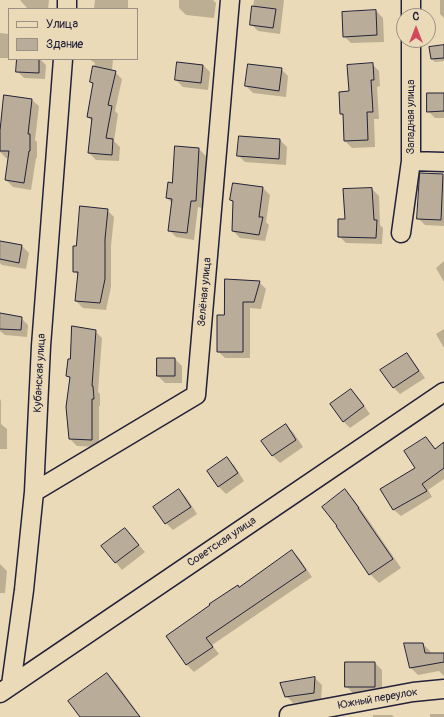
<!DOCTYPE html>
<meta charset="utf-8">
<style>
body{margin:0}
#map{position:relative;width:444px;height:717px;overflow:hidden;background:#ebdab7;font-family:Pangolin,sans-serif}
canvas{display:block}
.legend{position:absolute;left:8px;top:8px;width:130px;height:52px;box-sizing:border-box;background:#ebdab7;border:1px solid #9b9085;margin:0;padding:5px 7px;list-style:none;font-size:12px;color:#22223b}
.legend li{display:flex;align-items:center;gap:8px;height:20px}
.legend b{width:20px;border:1px solid #9b9085}
.north{position:absolute;left:396px;top:8px;width:40px;height:40px;box-sizing:border-box;background:#ebdab7;border:1px solid #9b9085;border-radius:50%;rotate:0deg;font-size:11px;font-weight:700;line-height:16px;text-align:center;color:#22223b}
.north::after{content:'';display:block;margin:auto;width:14px;height:18px;background:#d1495b;clip-path:polygon(50% 0,100% 100%,50% 72%,0 100%)}
</style>
<div id="map">
<canvas width="444" height="717"></canvas>
<ul class="legend">
<li><b style="height:5px;background:#ebdab7"></b>Улица</li>
<li><b style="height:11px;background:#b9ac98"></b>Здание</li>
</ul>
<div class="north">С</div>
</div>
<script>
const ctx = document.querySelector('canvas').getContext('2d');
ctx.lineJoin = 'round';
function paint(path, color) { ctx.fillStyle = color; ctx.fill(path, 'evenodd'); }
function stroke(path, color, width, dash) { ctx.strokeStyle = color; ctx.lineWidth = width; ctx.lineCap = dash ? 'butt' : 'round'; ctx.setLineDash(dash || []); ctx.stroke(path); }
function label(font, color, halo, rows, align = 'center') {
  ctx.font = font + ' Pangolin,sans-serif'; ctx.lineWidth = 3; ctx.setLineDash([]); ctx.textBaseline = 'middle'; ctx.strokeStyle = halo; ctx.fillStyle = color; for (const [text, x, y, turn = 0] of rows) {
    ctx.save(); ctx.translate(x, y); ctx.rotate((+turn || 0) * Math.PI / 180); ctx.textAlign = isNaN(turn) ? turn : align; if (halo) ctx.strokeText(text, 0, 0); ctx.fillText(text, 0, 0); ctx.restore();
  }
}
paint(new Path2D(`
 M20,0H49L48,9L27,8Z
 M95,0H128V9H94Z
 M179,0H213L216,3L214,18L186,15L179,8Z
 M254,0H284L280,34L258,31L251,24Z
 M440,0H444V18L440,14Z
 M376,11L383,18L384,42L351,43L344,36Z
 M0,33L9,34V58H0Z
 M444,46V61L435,62L432,59Z
 M18,59H40L46,65L45,79L24,78L17,71Z
 M89,59H113L112,71L115,72L122,79L115,111L118,114L114,141L120,147L119,161L96,160L89,153L92,121L88,117L94,85L91,82L95,63Z
 M372,64L379,71L380,86L377,87L379,119H374L375,147L352,148L345,141L344,116L341,114L350,92Z
 M203,65L210,72L208,90L183,87L176,80Z
 M281,69L288,76L286,97L253,93L246,86Z
 M444,94V118H435L428,111Z
 M5,96L32,100L39,106L35,140L37,142V158H36L31,190L13,187L6,180L9,158H6L0,152V134Z
 M280,140L287,147L286,165L245,162L238,155Z
 M199,149L206,156L202,208L198,207L194,240L176,237L169,230L172,203L167,198L173,184Z
 M443,175L444,176V226L425,225L418,218Z
 M234,184L263,188L270,195L266,222L269,225L265,241L240,238L233,231L234,203L231,200Z
 M372,189L379,196L380,225L383,228L382,244L346,243L339,236L346,220Z
 M107,210L114,217L111,246V287L106,310L83,308L76,301L79,276L74,271L76,247Z
 M0,242L22,246L29,253L26,269L2,265L0,263Z
 M444,261V282L436,268Z
 M259,282L266,289L261,309L250,308V358H225L218,351L225,316Z
 M0,314L21,318L28,325L27,337L5,335L0,331Z
 M444,329V348L436,334Z
 M95,331L102,338L98,392L100,394V406H99V447L77,446L70,439L71,379L67,376Z
 M406,354L413,361L425,378L400,394L393,387Z
 M158,359H175L182,366V383H165L158,376Z
 M351,390L358,397L370,414L350,428L343,421Z
 M0,399L1,401V424L7,429V449H0Z
 M286,425L293,432L303,447L280,463L273,456L263,441Z
 M426,439L436,449L444,443V479L428,490L432,497L401,516L394,510L382,489L417,468Z
 M227,459L234,465L244,481L226,494L219,487L208,471Z
 M179,490L186,497L197,514L173,530L166,523Z
 M345,491L354,500L367,518L401,568L379,583L370,574Z
 M125,529L145,552L122,570L103,547Z
 M292,551L299,558L312,577L212,645L219,654L194,672L187,665L167,636L240,588Z
 M0,564L7,571L5,593H0Z
 M423,644L430,651L431,654H444V676L439,671L418,675L411,668Z
 M375,663L382,670V693H353L346,686Z
 M107,674L117,684L141,717H81Z
 M315,678L322,685L321,700L293,703L286,696L282,683Z
 M430,714H444V717H430Z
 M373,715H392L394,717H373Z`), '#0003');
const building = new Path2D(`
 M252,6L276,9L273,28L250,25Z
 M376,10L377,35L343,37L342,12Z
 M444,45V58L431,59L429,47Z
 M17,59H39V73L16,72Z
 M177,62L203,65L201,83L175,80Z
 M373,63L374,80H371L373,112H367L368,140L344,141L343,114H340L339,92L349,91L347,65Z
 M248,64L282,68L279,91L245,86Z
 M93,66L116,71L108,105L112,106L106,138L113,139L112,155L88,153L92,118L87,117L93,83L90,82Z
 M427,93H444V111L427,112Z
 M4,95L32,99L28,134H30V151H29L24,183L5,180L9,151H0V131Z
 M239,136L280,139L279,159L237,156Z
 M175,146L199,148L196,201H191L187,233L168,231L172,199L166,198L168,182L172,183Z
 M420,173L443,174L441,220L417,219Z
 M233,183L263,187L259,217H263L259,235L232,231L233,201L230,200Z
 M372,188L374,220H377L376,238L338,237V219H345L343,189Z
 M80,206L108,209L105,239V279L100,303L75,301L78,272H73V246H76Z
 M0,241L22,245L19,263L0,259Z
 M225,279L260,281L254,302H243V352H217V315H224Z
 M0,313L22,317L21,330L0,329Z
 M72,326L96,330L92,386H93L94,399H92V440L69,439L66,407L70,377L66,376L68,359H70Z
 M407,353L419,371L393,388L380,370Z
 M157,358H175V376H157Z
 M351,389L364,406L343,422L330,404Z
 M286,424L296,440L272,456L261,441Z
 M426,437L435,449L444,442V468L422,484L427,491L393,510L380,489L415,468L404,451Z
 M227,457L238,473L218,487L207,471Z
 M179,489L191,507L165,524L153,507Z
 M345,489L359,508H358L393,559L369,575L336,526H337L322,507Z
 M125,528L139,545L115,563L101,546Z
 M292,550L306,570L206,638L213,647L186,665L166,636L210,605L209,604L238,585L239,587Z
 M404,643H423L425,653H444V662L410,668Z
 M345,662H375V687H345Z
 M107,673L140,717H80L68,701Z
 M315,677L314,693L285,697L280,683Z`);
paint(building, '#b9ac98');
stroke(building, '#22223b', 1);
const minor = new Path2D(`
 M411,0V16
 M67,9V0
 M411,40V161L444,162
 M401,233L411,161
 M34,492L196,395L230,0
 M11,685L24,590L34,492L41,346L63,59
 M0,693L444,392
 M289,715L413,692L444,689`);
stroke(minor, '#22223b', 21);
stroke(minor, '#ebdab7', 18);
label('11px', '#22223b', '#ebdab7', [
 ["Западная улица",411,117,-90],
 ["Зелёная улица",205,292,-85],
 ["Кубанская улица",40,373,-87],
 ["Советская улица",222,542,-34],
 ["Южный переулок",378,699,-10]
]);
</script>
